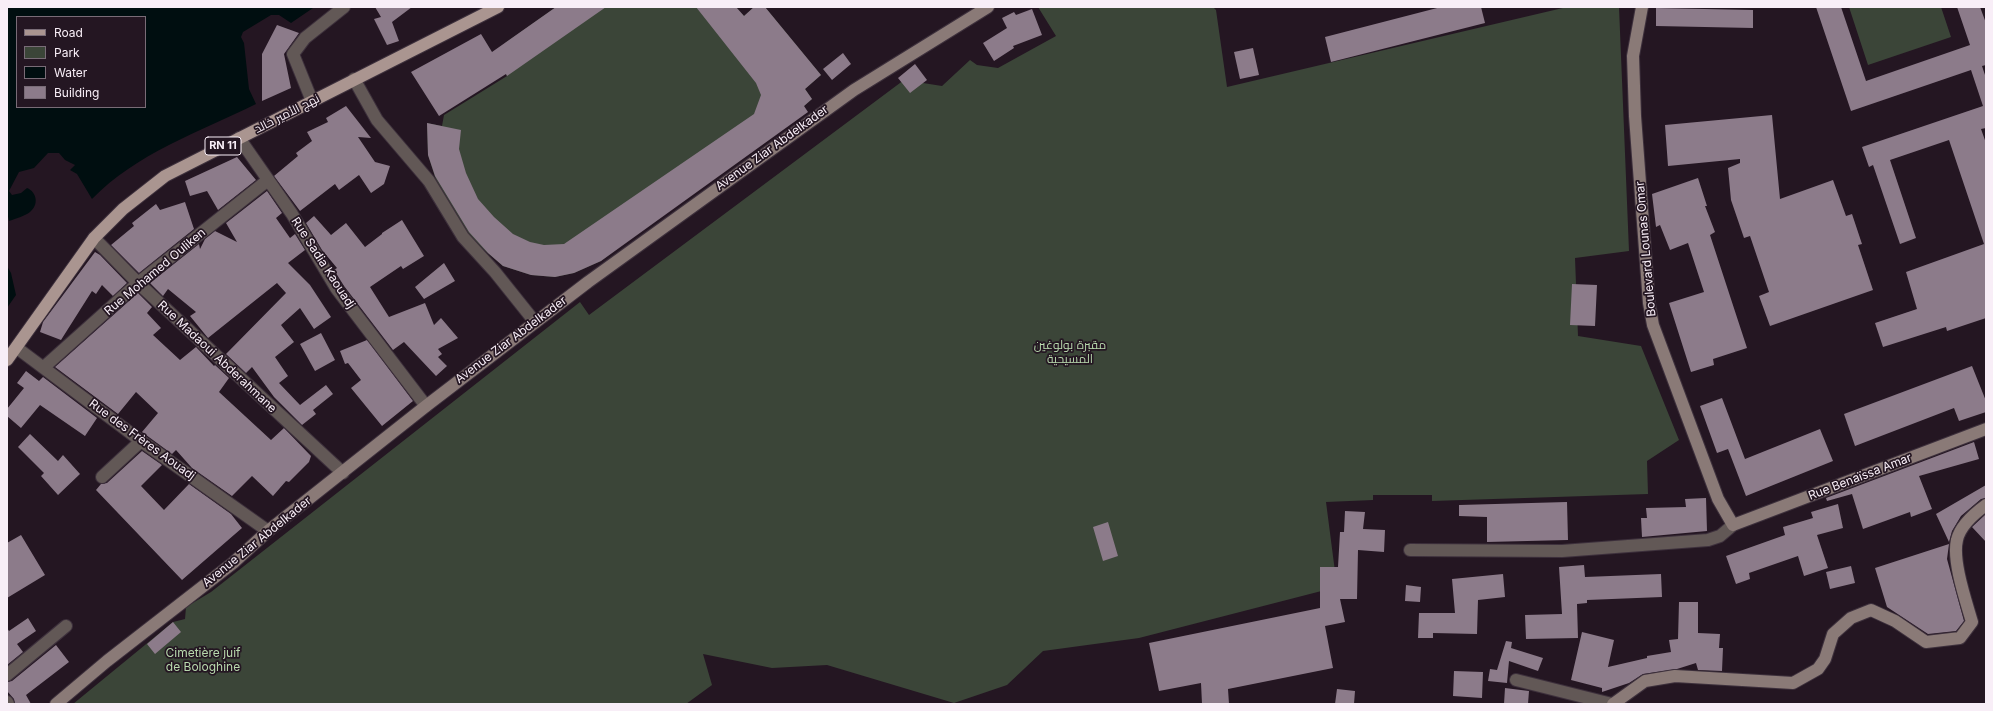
<!DOCTYPE html>
<meta charset="utf-8">
<style>
body{margin:0}
#map{position:relative;width:1993px;height:711px;overflow:hidden;background:#241622;font-family:Inter,sans-serif}
canvas{display:block}
.frame{position:absolute;inset:0;border:8px solid #f8eef7;pointer-events:none}
.legend{position:absolute;left:16px;top:16px;width:130px;height:92px;box-sizing:border-box;background:#241622;border:1px solid #796c77;margin:0;padding:5px 7px;list-style:none;font-size:12px;color:#f8eef7}
.legend li{display:flex;align-items:center;gap:8px;height:20px}
.legend b{width:20px;border:1px solid #796c77}
</style>
<div id="map">
<canvas width="1993" height="711"></canvas>
<div class="frame"></div>
<ul class="legend">
<li><b style="height:5px;background:#aa9590"></b>Road</li>
<li><b style="height:11px;background:#3b4538"></b>Park</li>
<li><b style="height:11px;background:#000e10"></b>Water</li>
<li><b style="height:11px;background:#8c7b8a"></b>Building</li>
</ul>
</div>
<script>
const ctx = document.querySelector('canvas').getContext('2d');
ctx.lineJoin = 'round';
function paint(path, color) { ctx.fillStyle = color; ctx.fill(path, 'evenodd'); }
function stroke(path, color, width, dash) { ctx.strokeStyle = color; ctx.lineWidth = width; ctx.lineCap = dash ? 'butt' : 'round'; ctx.setLineDash(dash || []); ctx.stroke(path); }
function label(font, color, halo, rows, align = 'center') {
  ctx.font = font + ' Inter,Cairo,sans-serif'; ctx.lineWidth = 3.5; ctx.setLineDash([]); ctx.textBaseline = 'middle'; ctx.strokeStyle = halo; ctx.fillStyle = color; for (const [text, x, y, turn = 0] of rows) {
    ctx.save(); ctx.translate(x, y); ctx.rotate((+turn || 0) * Math.PI / 180); ctx.textAlign = isNaN(turn) ? turn : align; if (halo) ctx.strokeText(text, 0, 0); ctx.fillText(text, 0, 0); ctx.restore();
  }
}
paint(new Path2D(`
 M556,7H736L744,16L754,7H765L821,75L805,89L812,99L804,106L601,261L574,273L555,277L531,275L503,266L469,237L449,209L436,180L428,155L427,123L442,126L444,115L507,76L495,57L509,48L505,43Z
 M1038,7H1213L1216,10L1227,87L1567,7H1619L1629,251L1575,258L1578,336L1641,346L1679,440L1647,461L1648,494L1432,501V495H1373V500L1326,502L1337,587L1139,638L1043,651L1007,685L954,703L827,665L772,668L703,654L712,685L686,704H73L173,622L185,619L186,607L211,592L580,302L589,315L904,80L942,86L970,60L977,65L998,68L1056,36Z
 M1849,7H1941L1951,37L1868,65Z`), '#3b4538');
paint(new Path2D(`
 M7,7H312L313,8L291,23L279,15H271L243,32L241,37L244,43L249,89L256,104C199,132 137,153 92,199L77,174L70,170L75,165L65,160L59,153H48L34,168L19,172L9,191L12,195L21,193L27,188C37,192 39,205 30,212C25,216 15,219 9,221L7,212ZM17,17H145V107H17Z
 M7,266L11,273L16,295L7,308Z`), '#000e10');
paint(new Path2D(`
 M375,7H412L392,22L399,41L387,45L374,19L381,17Z
 M556,7H606L507,76L506,74L439,116L411,72L481,34L492,52Z
 M696,7H736L744,16L754,7H765L821,75L805,89L812,99L804,106L808,112L601,261L574,273L555,277L531,275L503,266L488,253L469,232L435,176L428,155L427,123L461,130L459,149L466,173L478,199L494,217L513,234L530,242L544,245L564,244L754,114L761,95L756,83Z
 M1441,7H1481L1485,23L1331,62L1325,37Z
 M1816,7H1841L1866,81L1970,45L1957,7H1980L1986,23V65L1982,66L1986,78V128L1981,129L1986,143V318L1947,331L1946,327L1883,347L1875,323L1917,309L1906,272L1984,244L1949,140L1890,160L1916,238L1900,244L1873,165L1869,167L1862,147L1983,106L1971,70L1851,111Z
 M1656,8L1753,10V28L1656,26Z
 M1032,9L1042,35L1013,46L1014,48L994,61L983,43L1007,28L1002,18L1014,12L1016,15Z
 M277,25L299,33L284,54L291,88L262,101V54Z
 M1253,48L1259,75L1240,79L1234,52Z
 M843,53L851,64L832,80L823,69Z
 M915,64L927,80L910,93L898,78Z
 M346,106L371,138L358,137L375,162L390,166L384,184L371,193L359,175L339,190L335,184L300,211L274,176L298,156L296,153L312,141L307,132L328,122L326,118Z
 M1772,115L1780,199L1833,180L1846,216L1852,214L1862,244L1858,245L1873,290L1770,326L1759,296L1769,292L1750,236L1744,238L1731,200L1728,168L1740,163V159L1668,166L1665,125Z
 M237,157L256,180L218,210L207,191L190,196L185,181Z
 M1698,178L1707,206H1705L1715,232L1710,235L1747,348L1713,359L1714,365L1691,372L1669,303L1704,292L1688,243L1670,250L1660,225L1656,227L1652,194Z
 M267,191L282,213L276,218L290,238L295,234L305,250L288,263L310,285L331,317L314,329L300,308L281,325L294,342L275,357L288,376L279,383L300,405L326,385L333,394L313,410L316,414L302,425L274,397L252,367L246,373L226,354L286,293L277,283L208,338L190,316L196,312L168,289L163,296L150,283L199,244L200,249L205,239L215,231L237,242L226,223Z
 M185,202L194,229L139,273L111,245L134,226L132,223L156,204L160,210Z
 M314,216L331,235L346,223L365,247L382,234V233L402,220L424,256L403,269L401,266L370,287L389,317L425,303L434,325L441,318L458,338L438,349L442,354L438,357L447,366L436,376L404,342L393,350L344,286L334,270L337,268L322,250L306,223Z
 M95,252L100,255L127,283L113,296L102,285L96,294L92,291L61,340L40,332L43,322Z
 M444,263L455,281L424,299L415,287Z
 M1572,284L1597,285L1595,326L1570,325Z
 M138,293L152,307L147,313L161,328L153,335L180,360L196,347L214,366L215,365L229,378L219,392L271,440L284,428L311,456L309,462L289,482L286,481L273,496L252,476L232,496L192,468L176,450L172,454L142,432L158,413L136,392L118,414L55,367Z
 M321,333L335,360L315,371L300,344Z
 M367,340L413,401L382,426L351,388L361,380L348,363L345,364L340,351Z
 M1972,366L1986,401V412L1959,421L1954,408L1855,446L1844,414Z
 M26,371L39,381L43,377L97,418L85,436L40,405L21,428L7,416V409L24,388L17,383Z
 M1722,398L1745,459L1820,429L1833,461L1746,496L1728,449L1717,453L1700,406Z
 M30,434L58,461L63,455L80,474L58,495L41,476L44,473L18,447Z
 M1974,442L1979,459L1919,476L1932,509L1911,517L1910,512L1863,529L1852,494L1827,501L1826,498Z
 M142,451L162,465L141,486L164,510L189,484L231,514L242,528L182,580L96,490L101,484L107,483Z
 M1986,485V498L1981,499L1961,516L1952,531L1949,542L1936,514Z
 M1706,498L1707,531L1642,537L1641,518H1647L1646,508L1686,507L1685,499Z
 M1567,502L1568,540L1487,542V517L1459,516V505Z
 M1838,504L1843,528L1817,535L1828,568L1804,576L1798,556L1749,573L1750,579L1736,584L1726,556L1785,535L1783,527L1813,518L1811,512Z
 M1345,511L1365,512L1363,529L1385,530L1384,552L1358,550L1357,599H1340L1345,622L1325,626L1333,668L1228,689L1229,704H1202L1201,683L1159,691L1149,643L1320,608V567H1338L1340,532H1344Z
 M1986,514V542L1972,527Z
 M1108,522L1118,556L1103,561L1093,527Z
 M21,535L45,575L7,598V543Z
 M1949,544L1947,559L1964,621L1956,631L1928,634L1887,607L1875,568Z
 M1584,565L1585,577L1661,574L1662,597L1587,600V603L1577,604L1578,638L1526,639L1525,615L1562,614L1559,567Z
 M1851,566L1855,583L1830,589L1826,572Z
 M1503,574L1505,597L1478,600L1477,634L1433,633V638H1418L1419,613H1455L1452,579Z
 M1406,585L1421,587L1420,602L1405,601Z
 M1679,602H1698V633L1720,634L1719,648H1723L1722,671L1698,670L1696,663L1677,669L1643,674L1629,683L1602,692V688L1571,680L1582,632L1614,640L1608,667L1647,658V656L1671,652L1669,640L1678,639Z
 M28,618L36,631L17,644L23,652L7,665V628L9,631Z
 M173,622L181,632L155,654L147,644Z
 M1506,641L1512,642L1511,648L1543,658L1538,671L1509,661L1507,683L1488,681L1490,669L1497,670Z
 M56,645L69,662L26,695L31,704H15L14,699L7,691V682L12,681Z
 M1454,671L1483,672L1482,698L1453,696Z
 M1505,688L1529,691L1528,704H1504Z
 M1337,689L1355,691L1354,704H1335Z`), '#8c7b8a');
const street = new Path2D(`
 M354,79L377,120L429,181L463,237L495,272L535,322
 M312,101L293,54L305,38L344,7
 M239,138L292,214L336,288L426,406
 M94,238L138,283L343,473
 M17,348L141,441L268,531
 M44,367L138,283L268,180
 M102,477L141,441
 M1410,550L1562,551L1708,540L1720,536L1733,525
 M7,675L66,626
 M1516,680L1612,704
 M7,702L8,704`);
const secondary = new Path2D(`
 M1642,7L1633,56L1635,116L1649,303L1653,325L1718,499L1733,525L1986,429
 M56,704L107,661L233,563L268,531L426,406L588,282L854,90L988,7
 M1613,704L1645,681L1675,676L1793,683L1818,669L1825,659L1833,634L1851,618L1871,610L1895,621L1926,642L1960,638L1972,622C1966,601 1952,561 1957,540C1960,526 1975,513 1986,505`);
const primary = new Path2D(`
 M7,360L94,238L123,209L165,176L498,7`);
stroke(street, '#3d303c', 14);
stroke(secondary, '#3d303c', 14);
stroke(primary, '#3d303c', 14);
stroke(street, '#625856', 12);
stroke(secondary, '#8a7a77', 12);
stroke(primary, '#aa9590', 12);
for (const [x, y, w] of [
 [223,146,36]
]) { const box = new Path2D(); box.roundRect(x - w / 2, y - 9, w, 18, 3); ctx.fillStyle = '#241622'; ctx.fill(box); stroke(box, '#f8eef7', 1); }
label('bold 11px', '#f8eef7', null, [
 ["RN 11",223,146]
]);
label('12px', '#f8eef7', '#241622', [
 ["نهج الأمير خالد",287,114,-27],
 ["Avenue Ziar Abdelkader",772,148,-36],
 ["Boulevard Lounas Omar",1646,249,-95],
 ["Rue Sadia Kaouadj",323,263,57],
 ["Rue Mohamed Ouliken",155,272,-40],
 ["Avenue Ziar Abdelkader",511,340,-37],
 ["Rue Madaoui Abderahmane",217,357,43],
 ["Rue des Frères Aouadj",142,440,36],
 ["Rue Benaïssa Amar",1860,477,-21],
 ["Avenue Ziar Abdelkader",257,542,-39]
]);
label('12px', '#b8d9ad', '#241622', [
 ["مقبرة بولوغين",1070,345],
 ["المسيحية",1070,359],
 ["Cimetière juif",203,653],
 ["de Bologhine",203,667]
]);
</script>
